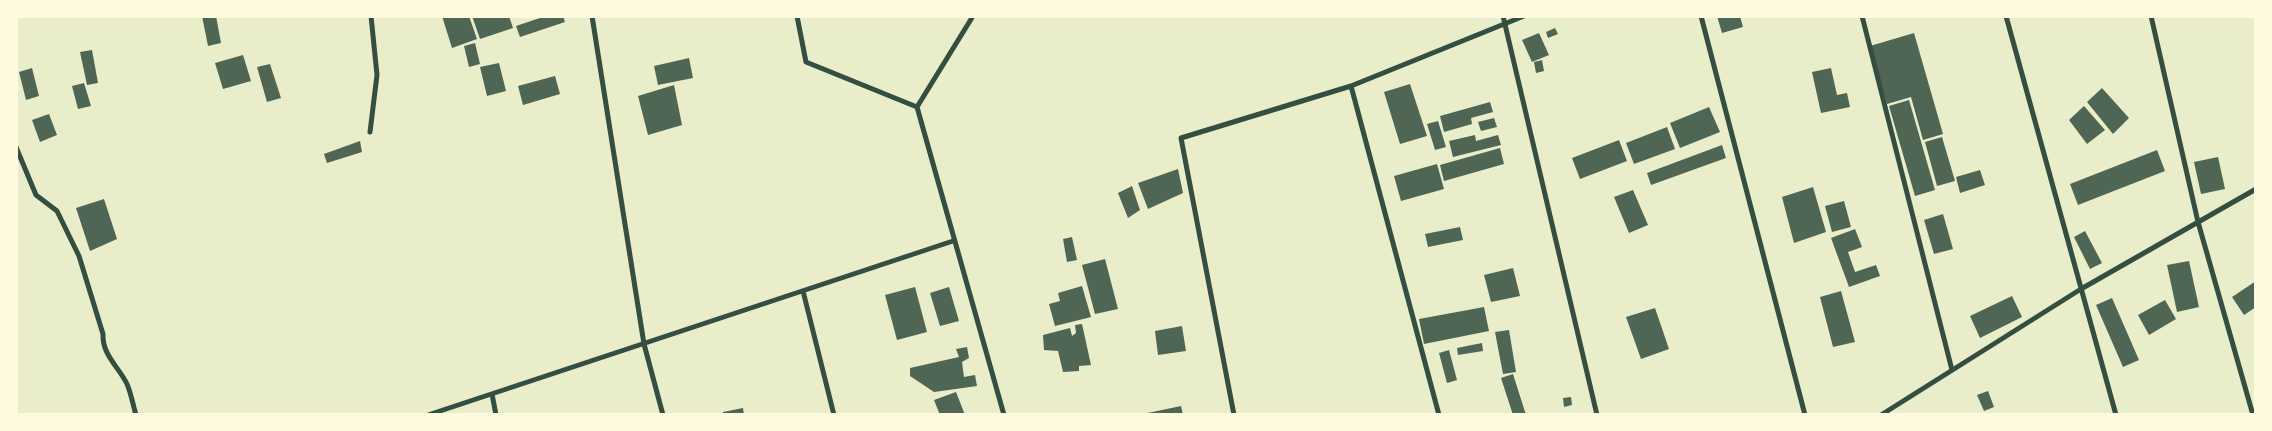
<!DOCTYPE html>
<style>
body{margin:0}
#map{position:relative;width:2272px;height:431px;overflow:hidden;background:#e9edc9;font-family:Barlow,sans-serif}
canvas{display:block}
.frame{position:absolute;inset:0;border:18px solid #fefae0;pointer-events:none}
</style>
<div id="map">
<canvas width="2272" height="431"></canvas>
<div class="frame"></div>
</div>
<script>
const ctx = document.querySelector('canvas').getContext('2d');
ctx.lineJoin = 'round';
function paint(path, color) { ctx.fillStyle = color; ctx.fill(path, 'evenodd'); }
function stroke(path, color, width, dash) { ctx.strokeStyle = color; ctx.lineWidth = width; ctx.lineCap = dash ? 'butt' : 'round'; ctx.setLineDash(dash || []); ctx.stroke(path); }
paint(new Path2D(`
 M202,16H216L221,43L208,46Z
 M442,16H469L477,39L452,48Z
 M472,16H509L513,28L480,39Z
 M546,16H563L565,22L520,37L516,26Z
 M1717,16H1740L1743,27L1722,33Z
 M1555,28L1558,34L1548,38L1546,32Z
 M1539,33L1549,55L1532,62L1522,40Z
 M1914,33L1943,134L1923,140L1911,97L1887,104L1870,46Z
 M475,43L480,64L469,67L464,46Z
 M92,50L98,83L87,85L80,52Z
 M243,55L251,81L223,89L215,63Z
 M689,58L693,78L658,85L654,66Z
 M1542,60L1544,71L1536,73L1534,62Z
 M499,63L506,91L487,96L480,67Z
 M270,64L281,98L267,102L257,67Z
 M32,68L39,96L26,100L19,72Z
 M1831,68L1837,95L1847,93L1850,107L1821,113L1812,72Z
 M555,76L560,94L523,105L518,86Z
 M84,83L91,106L78,109L72,86Z
 M1410,84L1427,136L1400,144L1384,92Z
 M674,85L682,125L648,135L638,96Z
 M2102,88L2129,118L2113,134L2087,102Z
 M1909,100L1935,190L1915,196L1889,106Z
 M1490,102L1493,112L1471,118L1472,124L1444,132L1440,116Z
 M2084,106L2105,130L2087,144L2069,120Z
 M1709,107L1720,132L1680,148L1670,123Z
 M49,114L57,135L40,142L32,120Z
 M1494,118L1497,127L1481,131L1478,122Z
 M1438,121L1446,147L1435,150L1427,124Z
 M1667,127L1675,149L1634,164L1626,143Z
 M1475,135L1476,141L1498,135L1501,145L1453,157L1449,141Z
 M1942,137L1955,181L1937,186L1925,142Z
 M1619,140L1627,161L1580,179L1572,158Z
 M360,141L362,152L327,163L324,154Z
 M1722,145L1726,158L1651,185L1647,173Z
 M1500,148L1504,164L1444,181L1440,165Z
 M2157,150L2165,171L2078,205L2070,184Z
 M2218,157L2225,189L2201,194L2194,162Z
 M1437,164L1444,189L1401,201L1394,176Z
 M1178,169L1183,193L1148,209L1138,183Z
 M1980,170L1985,185L1960,193L1956,177Z
 M1132,186L1140,210L1128,218L1118,193Z
 M1813,187L1826,232L1794,243L1782,197Z
 M1633,190L1648,225L1629,233L1614,197Z
 M104,199L117,239L90,251L76,208Z
 M1844,201L1851,227L1832,232L1825,206Z
 M1943,214L1953,249L1934,254L1924,220Z
 M1460,227L1463,240L1428,247L1425,234Z
 M1855,229L1862,247L1848,252L1855,272L1876,265L1880,276L1849,287L1831,238Z
 M2085,231L2102,263L2090,269L2074,237Z
 M1072,237L1077,260L1067,262L1063,239Z
 M1105,259L1118,309L1095,314L1082,265Z
 M2189,261L2199,307L2177,312L2167,265Z
 M1513,268L1520,296L1491,302L1484,275Z
 M2256,281V307L2244,315L2232,297Z
 M1082,286L1091,317L1055,326L1049,304L1060,301L1058,293Z
 M915,287L927,332L897,340L885,295Z
 M949,287L959,321L940,326L930,293Z
 M1841,291L1855,342L1833,347L1820,297Z
 M2012,296L2022,317L1980,338L1970,316Z
 M2112,298L2139,360L2123,367L2096,305Z
 M2165,300L2176,319L2149,335L2138,315Z
 M1484,307L1489,331L1424,344L1419,319Z
 M1655,308L1669,349L1641,359L1626,317Z
 M1082,324L1091,365L1079,366V371L1063,372L1058,351L1044,350L1043,335L1070,328L1072,336L1076,333L1075,325Z
 M1182,326L1186,351L1158,355L1155,331Z
 M1509,330L1516,372L1503,374L1495,332Z
 M1482,343L1483,351L1458,355L1457,348Z
 M967,347L969,358L962,362L964,377L975,375L977,386L934,392L910,376V368L959,357L956,349Z
 M1449,350L1457,380L1447,383L1439,353Z
 M1513,374L1526,415H1513L1501,378Z
 M1988,391L1994,407L1984,411L1977,395Z
 M956,392L965,415H940L934,400Z
 M1571,397L1572,405L1564,407L1563,398Z
 M1181,406L1183,415H1143V414Z
 M743,408L744,415H723V412Z`), '#4f6655');
stroke(new Path2D(`
 M592,16L644,344L663,415
 M797,16L806,62L917,107
 M973,16L917,107L1004,415
 M1503,16L1597,415
 M1701,16L1805,415
 M1862,16L1952,370
 M2006,16L2116,415
 M2151,16L2198,222L2253,415
 M1351,86L1439,415
 M370,132L377,75L371,16
 M16,147L36,195L57,211L79,256L103,334C102,355 119,367 127,384C131,393 133,405 136,415
 M803,291L834,415
 M492,394L496,415
 M428,415L953,241
 M1234,415L1181,138L1351,86L1524,16
 M1881,415L2081,289L2256,189`), '#344e41', 5);
</script>
